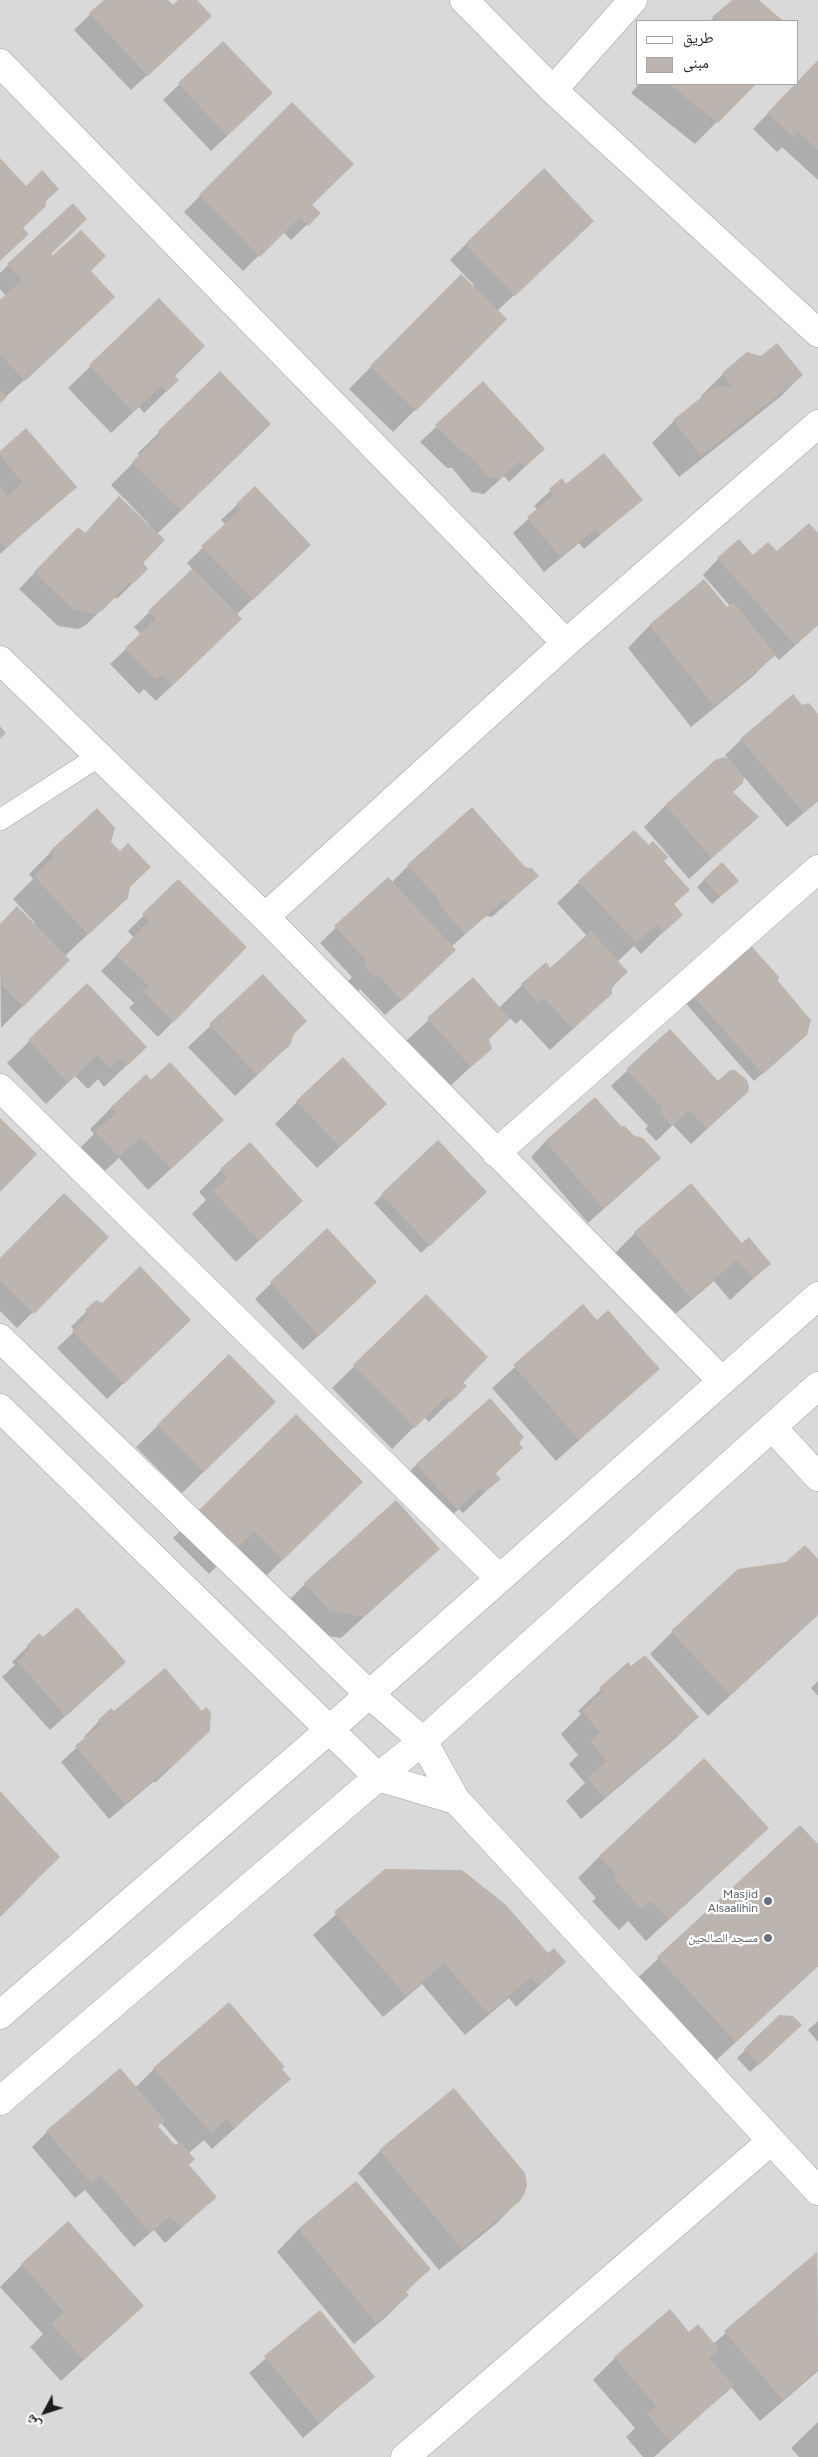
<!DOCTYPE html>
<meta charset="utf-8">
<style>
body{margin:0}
#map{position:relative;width:818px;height:2457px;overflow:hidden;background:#ece9e2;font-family:Figtree,"Noto Naskh Arabic",sans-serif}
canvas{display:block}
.legend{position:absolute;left:636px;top:20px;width:162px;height:65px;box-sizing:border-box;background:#fff;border:1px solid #a4a4a4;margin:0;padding:6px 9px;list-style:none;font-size:15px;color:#1c1c1c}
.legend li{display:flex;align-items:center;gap:10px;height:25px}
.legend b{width:25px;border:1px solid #a4a4a4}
.north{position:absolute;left:20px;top:2387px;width:50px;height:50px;-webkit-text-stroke:4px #fff;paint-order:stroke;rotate:230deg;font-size:14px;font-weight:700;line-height:20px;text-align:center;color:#1c1c1c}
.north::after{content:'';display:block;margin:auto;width:18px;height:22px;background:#1c1c1c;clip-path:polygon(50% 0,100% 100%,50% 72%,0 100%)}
</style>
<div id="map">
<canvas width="818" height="2457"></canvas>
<ul class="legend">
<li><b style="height:6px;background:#fff"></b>طريق</li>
<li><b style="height:14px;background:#bcb5af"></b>مبنى</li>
</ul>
<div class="north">ش</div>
</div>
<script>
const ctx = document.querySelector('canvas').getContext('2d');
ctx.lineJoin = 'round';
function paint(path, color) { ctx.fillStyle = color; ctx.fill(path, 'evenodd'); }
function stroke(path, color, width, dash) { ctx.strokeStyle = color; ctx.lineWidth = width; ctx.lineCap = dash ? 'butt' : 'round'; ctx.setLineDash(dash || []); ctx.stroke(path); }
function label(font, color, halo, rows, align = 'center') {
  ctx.font = font + ' Figtree,"Noto Naskh Arabic",sans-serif'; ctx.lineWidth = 4.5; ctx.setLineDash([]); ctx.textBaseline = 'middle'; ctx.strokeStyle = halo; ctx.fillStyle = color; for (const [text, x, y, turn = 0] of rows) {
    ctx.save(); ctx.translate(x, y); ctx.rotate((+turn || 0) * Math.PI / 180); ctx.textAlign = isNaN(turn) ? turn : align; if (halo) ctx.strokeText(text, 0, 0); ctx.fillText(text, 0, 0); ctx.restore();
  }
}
paint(new Path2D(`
 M0,0H818V2457H0ZM637,21H797V84H637Z`), '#dad9d9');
paint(new Path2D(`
 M105,0H166L172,7L180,0H195L194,32L131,90L74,30Z
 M734,0H757L781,21H710Z
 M223,42L256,109L211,151L163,100Z
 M818,61V180L782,147L777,152L753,129Z
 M639,84H754L695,144L631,93Z
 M292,104L311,205L319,213L291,240L283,232L243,271L184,212Z
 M577,237L497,311L505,319L393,432L349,389L461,276L472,287L474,285L450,260L466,244Z
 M49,254L90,271L92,318L0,402V301L6,296L0,289V273L8,265Z
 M159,300L173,376L178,380L144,413L139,407L111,433L68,388Z
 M761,357L802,375L780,397L679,477L652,443L674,421L703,398L701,396L723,374Z
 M220,373L248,446L157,534L134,582L118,598H113L86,625L78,629L58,626L19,589L62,544L84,534L150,525L111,485L140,456L137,454Z
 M483,383L528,464L509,482L504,476L484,494L472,492L452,468H447L420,442Z
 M0,452L75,487L0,554Z
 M562,480L566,485L641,500L584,549L579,543L544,572L513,533L538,510L534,506Z
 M255,488L294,560L236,615L225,635L156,701L144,689L139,694L110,664L141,635L134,627L193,570L187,563L226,525L221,520Z
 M818,535V625L779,660L774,655L752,677L691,727L628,648L649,626L704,581L726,609L730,606L703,575L718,559L776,553Z
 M802,707L818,716V801L787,827L743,776L732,793L757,817L689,879L644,827L666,805L730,761L725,755L741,740Z
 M110,843L129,887L127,897L65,956L68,960L1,1028L0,925L35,923L13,899L33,879L29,874L51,852Z
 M662,861L689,890L673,905L681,914L641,954L634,946L617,962L626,972L588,1015L550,1050L521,1019L516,1024L510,1018L488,1040L490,1049L448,1088L406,1041L473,979L499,1008L522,985L550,970L587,936L557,903L579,882Z
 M408,866L525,868L538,876L492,917L486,916L451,947L439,966L385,1015L360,989L358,992L348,981L352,977L320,943L388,878L392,882Z
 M705,879L729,889L712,904L697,887Z
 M178,881L246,947L158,1037L129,1008L134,1003L101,971L134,938L128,931Z
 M263,976L266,1067L235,1096L188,1047Z
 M776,982L797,1043L754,1081L682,999Z
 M87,985L146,1047L104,1087L98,1079L88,1089L75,1076L46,1104L7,1063Z
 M670,1030L731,1107L691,1144L673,1125L656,1141L645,1129L648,1126L611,1086Z
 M297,1102L363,1126L317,1168L275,1124Z
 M112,1107L200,1142L148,1190L119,1158L97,1178L74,1154L94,1134L90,1129Z
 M622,1129L660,1158L588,1223L531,1157L546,1141Z
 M438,1141L486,1192L421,1253L374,1203Z
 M221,1170L302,1201L236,1262L192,1214L206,1200L199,1192Z
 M691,1185L742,1244L769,1264L730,1300L714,1281L668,1320L613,1255L635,1233Z
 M327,1230L360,1297L303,1350L255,1299Z
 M107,1237L17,1328L0,1311V1260Z
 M426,1296L465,1386L429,1422L424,1417L392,1449L332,1388Z
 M97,1301L174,1335L107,1399L57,1348L75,1331L71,1327Z
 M583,1305L596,1321L658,1369L556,1461L492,1388Z
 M229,1356L274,1402L182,1493L136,1447Z
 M296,1416L361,1482L261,1581L232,1552L209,1574L173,1538Z
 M517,1443L522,1448L495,1474L499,1479L463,1513L459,1509L434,1530L395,1486L417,1464Z
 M438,1549L341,1638L308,1633L283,1606L305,1584Z
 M818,1561V1615L708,1716L650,1654L672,1632Z
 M39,1635L109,1677L50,1730L2,1677L15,1665L12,1662Z
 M628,1664L697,1717L675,1739L581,1819L566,1801L585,1783L569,1764L578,1755L561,1734L581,1714L578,1711Z
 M818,1681V1696L811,1688Z
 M99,1721L192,1747L156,1782H153L109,1819L61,1762L86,1739L84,1737Z
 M0,1793L28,1889L0,1917Z
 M800,1827L818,1846V1966L708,2068L631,1984Z
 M767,1828L646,1941L628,1921L619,1930L592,1901L596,1898L578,1878L600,1856Z
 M386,1870L548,1955L565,1962L516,2007L509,1998L465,2035L422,1984L383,2017L313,1935Z
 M780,2017L792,2033L750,2072L737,2058Z
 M818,2021V2042L808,2030Z
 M154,2069H280L289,2079L212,2149L204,2140L189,2153L187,2165L215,2197L165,2243L154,2230L134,2247L85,2190L75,2198L32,2147L47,2132L135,2088ZM161,2123L179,2144L174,2146L157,2127Z
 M380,2151L519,2200L497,2223L439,2270L358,2173Z
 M356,2182L429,2269L405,2293L408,2295L386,2317L354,2344L277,2252L298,2230Z
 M817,2253L818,2371L760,2421L731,2387L654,2457H643L626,2437L635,2428L593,2380L615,2358L689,2334L713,2344Z
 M22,2265L142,2306L61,2381L30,2347L43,2334L0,2287Z
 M320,2312L374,2376L303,2438L249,2373Z
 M818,2422V2457H799L791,2448Z`), '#0003');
paint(new Path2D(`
 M104,0H168L173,5L178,0H197L212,16L148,76L89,13Z
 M732,0H759L783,21H717L712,17Z
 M223,41L273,93L227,136L178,83Z
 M818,60V150L798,132L793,137L767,113Z
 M669,84H756L718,123Z
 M292,102L354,164L312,205L321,213L308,226L300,217L260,257L199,195Z
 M0,158L26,186L42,170L59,189L46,201V206L23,228L29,234L0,261Z
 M544,168L594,221L515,296L465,244Z
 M73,203L87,219L51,254L53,255L81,230L106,256L91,271L115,297L25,381L0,354V300L22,280L7,264Z
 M461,274L507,319L416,411L370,366Z
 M159,298L205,346L175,376L179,380L166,392L161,386L133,412L89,365Z
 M777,343L803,375L701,456L673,420L714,387L732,386L722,373L747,352L761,356Z
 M220,371L271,424L181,511L132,462L161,434L158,431Z
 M483,381L545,449L525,467L520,461L500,479L488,476L467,453H463L435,425Z
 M0,389L7,397L0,403Z
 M26,428L77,487L6,548L0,542V486L8,496L23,483L0,455V451Z
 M604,453L643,500L600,535L595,529L560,557L527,517L554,495L549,489L562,478L566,484Z
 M255,486L311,545L253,600L201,546L241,509L236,504Z
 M119,496L165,540L143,563L148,569L135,582L129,583L103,610L95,614L74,610L34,572L78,527L85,533Z
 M809,523L818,533V625L795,645L717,558L739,539L753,555L768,542L777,551Z
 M193,568L242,619L172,686L161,675L155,680L125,648L156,619L148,611Z
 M704,579L727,607L733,602L776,655L714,706L649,625Z
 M793,694L802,705L809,703L818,714V800L804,813L740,739Z
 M0,726L6,733L0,739Z
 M724,757L729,759L744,777L743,783L733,792L759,817L712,858L665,805L715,760Z
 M472,807L525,867L532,868L539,876L508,902L503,901L465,934L441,907L437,897L407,865Z
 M97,808L115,828L111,842L120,851L128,843L151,867L130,887L128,898L88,935L34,876L54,857L50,851Z
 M634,830L649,845L653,841L668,857L664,861L690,890L674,904L683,915L663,933L657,925L636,943L578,881Z
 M722,862L739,881L720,897L704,879Z
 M388,877L456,950L402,1001L377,974L374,977L363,965L367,961L334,926Z
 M178,879L247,947L174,1022L143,992L149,986L116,955L149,921L142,914Z
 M17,906L70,960L23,1007L1,984L4,981L0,976V924Z
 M591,931L628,972L612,986V994L573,1029L544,998L538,1003L521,984L546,962L550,968Z
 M746,940L779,977L778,981L811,1020L807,1035L763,1074L688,990Z
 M263,974L307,1021L294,1034L290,1045L257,1075L209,1024Z
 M473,977L510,1019L489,1039L492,1049L471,1067L427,1018Z
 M87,983L147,1047L127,1066L120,1058L110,1068L97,1055L68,1083L28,1040Z
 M670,1029L718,1081L730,1070H735L747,1080L749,1086L748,1092L707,1129L689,1110L672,1126L660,1112L663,1109L626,1069Z
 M343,1057L387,1104L340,1147L296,1101Z
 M170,1062L224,1120L171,1169L141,1137L119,1157L95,1131L116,1113L111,1107L146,1074L151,1080Z
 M595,1097L622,1127L624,1125L633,1135L643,1138L661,1158L604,1209L545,1141Z
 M0,1118L37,1154L0,1192Z
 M438,1140L487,1192L430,1246L381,1194Z
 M250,1142L303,1201L259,1241L213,1191L228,1178L220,1169Z
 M691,1183L742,1243L749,1237L771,1264L753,1279L737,1260L691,1299L634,1232Z
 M64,1193L109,1237L34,1314L0,1281V1258Z
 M327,1228L377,1282L319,1336L270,1282Z
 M140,1266L191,1320L124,1384L72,1331L90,1314L85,1310L96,1300L102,1303Z
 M426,1294L488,1357L463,1383L467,1386L451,1402L447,1396L415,1428L353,1365Z
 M583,1304L597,1320L608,1310L660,1369L579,1440L513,1365Z
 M229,1354L276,1402L204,1472L157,1425Z
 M490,1398L524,1437L519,1443L523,1448L495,1473L501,1479L485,1492L481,1488L457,1509L416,1464Z
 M296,1414L363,1482L283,1560L254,1531L232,1553L194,1515Z
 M396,1500L440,1549L364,1617L330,1611L304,1583Z
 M805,1545L818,1559V1615L730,1695L671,1631L738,1569L786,1562Z
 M77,1607L126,1662L66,1716L17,1661L30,1649L27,1645L39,1633L43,1637Z
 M645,1655L699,1717L604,1798L587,1778L607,1761L590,1741L600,1733L582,1711L603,1692L599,1688L628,1662L631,1666Z
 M165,1668L202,1711L206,1707L211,1712L210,1731L173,1766H170L125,1804L75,1746L101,1724L98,1720L111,1708L114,1711Z
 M704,1758L769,1828L669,1920L651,1901L641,1909L613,1878L617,1875L599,1856Z
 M0,1791L60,1857L0,1916Z
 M800,1825L818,1844V1966L736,2042L657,1957Z
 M385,1869L462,1870L505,1904L548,1953L554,1948L566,1962L539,1986L531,1977L488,2014L444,1963L406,1996L334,1912Z
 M229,2002L285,2067L282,2069L291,2079L234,2128L227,2119L211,2133L153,2068Z
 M779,2015L793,2016L802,2025L759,2065L744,2049Z
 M120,2068L165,2121L158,2126L175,2145L180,2142L195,2159L189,2165L217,2197L181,2228L170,2216L150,2233L101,2175L91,2183L46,2131Z
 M454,2088L525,2173L527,2184L525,2193L520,2201L462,2249L379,2150Z
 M356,2181L431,2269L405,2291L409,2295L376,2323L298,2229Z
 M68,2221L144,2306L84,2360L51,2324L64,2312L21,2264Z
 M817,2252L818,2369L783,2400L724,2331Z
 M670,2309L689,2332L698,2324L719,2349L709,2358L734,2386L670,2441L647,2414L656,2406L614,2357Z
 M320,2310L375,2377L319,2423L264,2356Z`), '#bcb5af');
const service = new Path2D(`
 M0,820L99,756`);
const minor = new Path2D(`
 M464,0L553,90L818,333
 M0,63L566,643
 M553,90L633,0
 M0,660L265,917L721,1380
 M265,917L566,643L818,424
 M0,1088L499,1578
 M496,1153L818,869
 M0,1338L369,1694L423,1741L456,1800L818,2191
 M0,1408L378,1777L456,1800
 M772,1427L818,1477
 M405,2457L770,2142`);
const tertiary = new Path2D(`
 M0,2015L329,1730L818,1296
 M0,2101L378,1777L423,1741L818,1386`);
stroke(service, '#a3a3a3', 22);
stroke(minor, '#a3a3a3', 29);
stroke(tertiary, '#a3a3a3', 29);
stroke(service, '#fff', 21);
stroke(minor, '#fff', 28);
stroke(tertiary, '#fff', 28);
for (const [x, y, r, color] of [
 [768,1901,5,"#6b7280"],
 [768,1938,5,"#6b7280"]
]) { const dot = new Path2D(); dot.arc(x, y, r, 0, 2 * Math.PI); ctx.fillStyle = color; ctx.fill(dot); stroke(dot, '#fff', 2); }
label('12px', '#5b616d', '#fff', [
 ["Masjid",758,1894],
 ["Alsaalihin",758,1908],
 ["مسجد الصالحين",758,1938]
], 'right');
</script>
